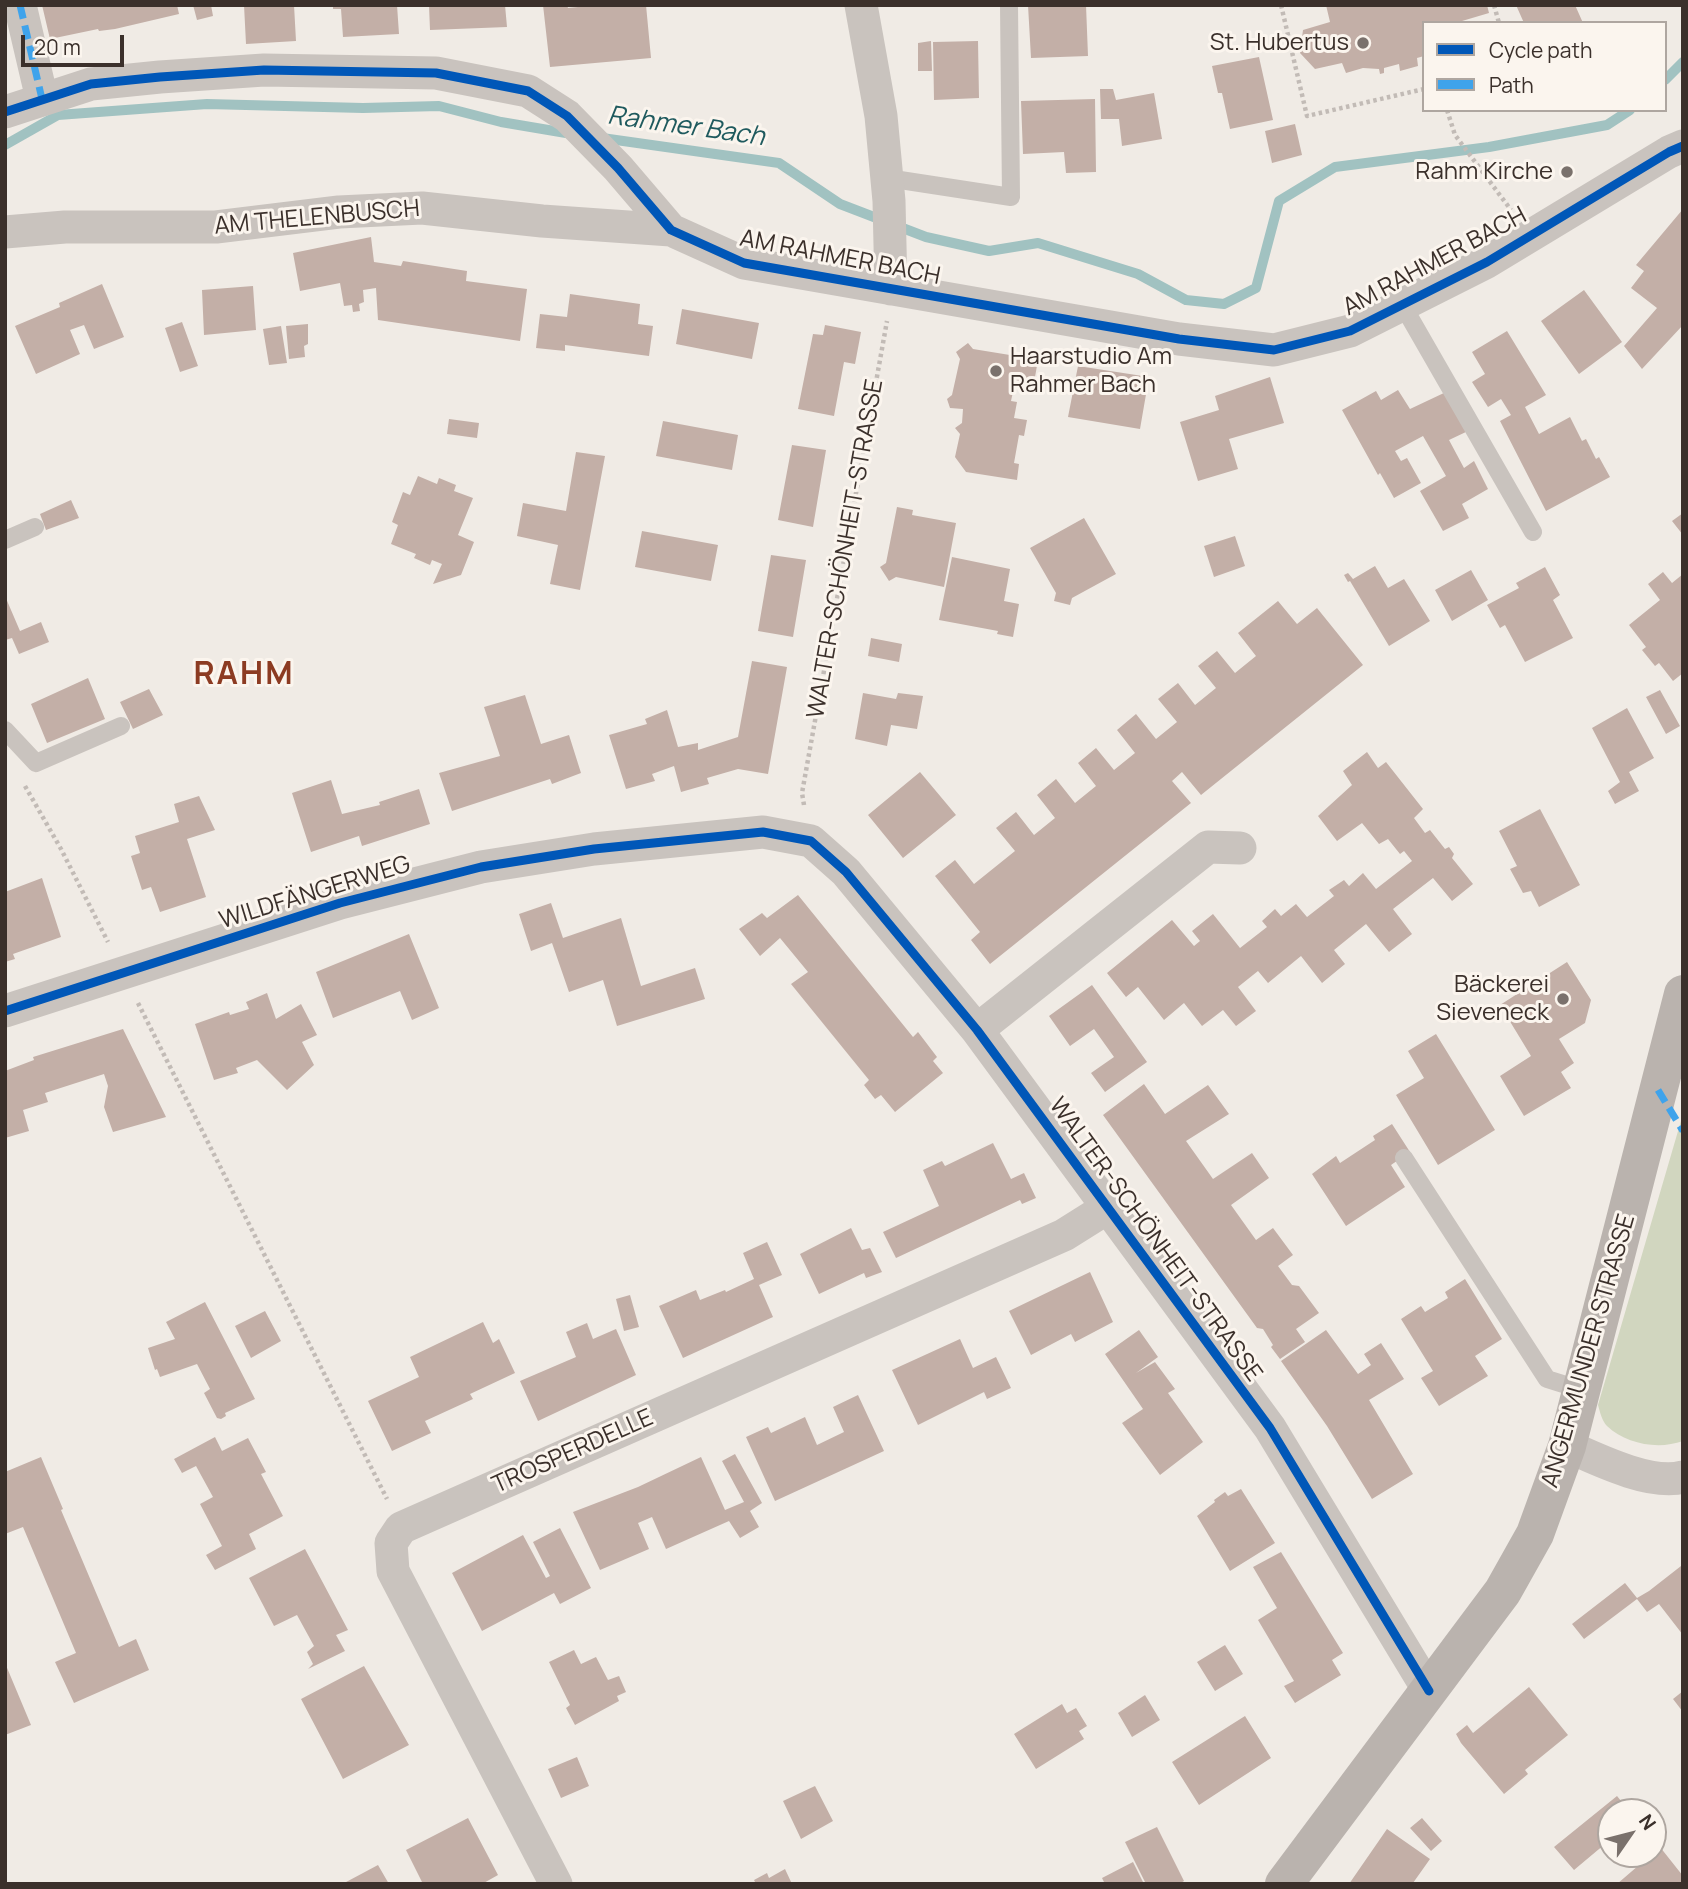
<!DOCTYPE html>
<meta charset="utf-8">
<style>
body{margin:0}
#map{position:relative;width:1688px;height:1889px;overflow:hidden;background:#f0ebe5;font-family:Manrope,sans-serif}
canvas{display:block}
.frame{position:absolute;inset:0;border:7px solid #3b302b;pointer-events:none}
.legend{position:absolute;left:1422px;top:21px;width:245px;height:91px;box-sizing:border-box;background:#fbf5ee;border:2px solid #aea6a0;margin:0;padding:9px 12px;list-style:none;font-size:21px;color:#3b302b}
.legend li{display:flex;align-items:center;gap:14px;height:35px}
.legend b{width:35px;border:2px solid #aea6a0}
.north{position:absolute;left:1597px;top:1798px;width:70px;height:70px;box-sizing:border-box;background:#fbf5ee;border:2px solid #aea6a0;border-radius:50%;rotate:55deg;font-size:19px;font-weight:700;line-height:28px;text-align:center;color:#3b302b}
.north::after{content:'';display:block;margin:auto;width:24px;height:32px;background:#7a716c;clip-path:polygon(50% 0,100% 100%,50% 72%,0 100%)}
.scale{position:absolute;left:21px;top:35px;width:103px;height:32px;box-sizing:border-box;border:4px solid #3b302b;border-top:0;padding-left:9px;font-size:21px;line-height:24px;white-space:nowrap;color:#3b302b;-webkit-text-stroke:5px #fbf5ee;paint-order:stroke}
</style>
<div id="map">
<canvas width="1688" height="1889"></canvas>
<div class="frame"></div>
<ul class="legend">
<li><b style="height:9px;background:#0057b8"></b>Cycle path</li>
<li><b style="height:9px;background:#3fa3eb"></b>Path</li>
</ul>
<div class="north">N</div>
<div class="scale">20 m</div>
</div>
<script>
const ctx = document.querySelector('canvas').getContext('2d');
ctx.lineJoin = 'round';
function paint(path, color) { ctx.fillStyle = color; ctx.fill(path, 'evenodd'); }
function stroke(path, color, width, dash) { ctx.strokeStyle = color; ctx.lineWidth = width; ctx.lineCap = dash ? 'butt' : 'round'; ctx.setLineDash(dash || []); ctx.stroke(path); }
function label(font, color, halo, rows, align = 'center') {
  ctx.font = font + ' Manrope,sans-serif'; ctx.lineWidth = 6; ctx.setLineDash([]); ctx.textBaseline = 'middle'; ctx.strokeStyle = halo; ctx.fillStyle = color; for (const [text, x, y, turn = 0] of rows) {
    ctx.save(); ctx.translate(x, y); ctx.rotate((+turn || 0) * Math.PI / 180); ctx.textAlign = isNaN(turn) ? turn : align; if (halo) ctx.strokeText(text, 0, 0); ctx.fillText(text, 0, 0); ctx.restore();
  }
}
paint(new Path2D(`
 M1683,1114V1441C1658,1450 1626,1444 1607,1426C1602,1421 1600,1412 1598,1405Z`), '#d1d6bf');
stroke(new Path2D(`
 M1665,80L1683,62
 M602,138L779,163L840,204L926,237L989,251L1038,243L1138,274L1186,300L1224,304L1256,288L1279,201L1335,167L1489,147L1607,125L1630,110
 M5,145L58,115L207,104L363,108L439,106L501,122L572,134`), '#a1c2c1', 10);
paint(new Path2D(`
 M42,5H177L179,14L115,29L99,31L98,29L50,39Z
 M193,5H211L213,16L197,20Z
 M244,5H294L296,41L246,44Z
 M333,5H397L399,34L343,37L341,9H333Z
 M429,5H505L507,27L430,30Z
 M543,5H567L568,8L598,5H646L651,58L550,67Z
 M1028,5H1086L1088,56L1031,58Z
 M1326,5H1487L1489,13L1462,21L1463,23H1424V56L1417,58L1418,66L1400,71L1399,64L1384,68V73L1380,74L1379,69L1363,68L1346,73L1342,63L1315,69L1300,53L1303,30L1330,22Z
 M1516,5H1575L1583,23H1524Z
 M931,41L932,71H918V43Z
 M978,41L979,98L934,100L933,42Z
 M1259,57L1273,120L1230,129L1222,93H1218L1212,66Z
 M1100,89H1113L1116,100L1154,93L1162,139L1122,146L1119,119H1101Z
 M1095,99L1096,172L1066,173L1064,152L1023,154L1021,101Z
 M1295,124L1302,155L1272,163L1265,131Z
 M1683,209V325L1642,369L1624,346L1657,308L1631,288L1644,271L1636,265Z
 M371,237L374,262L401,266L403,261L467,271L466,281L527,289L520,341L378,320L376,288L363,290L364,302L359,304L360,311L353,312L352,305L344,306L340,283L300,291L293,253Z
 M102,284L124,337L94,349L84,325L70,330L80,354L36,374L15,326L60,307L59,303Z
 M253,286L256,330L204,335L202,290Z
 M1584,290L1622,342L1579,374L1541,321Z
 M570,294L640,304L638,324L653,326L649,356L565,345V351L536,348L540,314L567,317Z
 M682,309L759,323L752,359L676,344Z
 M182,322L198,366L180,372L165,328Z
 M308,324V344L304,346L305,357L289,359L286,326Z
 M825,325L861,332L855,364L844,362L834,416L798,409L813,334L823,335Z
 M281,326L287,363L269,365L263,329Z
 M1507,331L1546,395L1525,407L1539,434L1570,417L1582,441L1586,439L1596,459L1599,457L1610,477L1546,511L1500,421L1511,415L1501,399L1488,407L1472,382L1485,374L1472,352Z
 M968,343L973,349L1016,356L1025,352H1031L1038,360L1035,377L1029,382L1015,380L1014,387L1011,401L1017,402L1014,418L1027,420L1024,436L1019,435L1014,463L1019,464L1017,480L966,472L955,457L960,434L955,428L962,423L963,409L950,408L947,399L952,395L960,359L956,352Z
 M1078,366L1149,377L1140,429L1068,417Z
 M1270,377L1284,423L1229,439L1238,469L1198,481L1180,422L1219,410L1215,396Z
 M1398,390L1410,409L1446,392L1468,431L1449,440L1464,468L1474,461L1488,489L1462,504L1469,518L1443,531L1420,491L1446,476L1423,436L1395,451L1401,461L1407,458L1421,483L1394,498L1380,473L1378,475L1342,410L1376,391L1381,400Z
 M449,419L479,423L477,438L447,434Z
 M663,421L738,435L732,470L656,456Z
 M792,445L826,450L813,527L778,520Z
 M576,452L605,456L580,590L550,584L558,545L517,536L523,503L566,511Z
 M418,476L437,484L439,478L456,485L454,491L473,498L458,535L474,542L461,575L433,584L442,564L432,560L430,565L414,558L416,554L391,544L398,525L392,522L403,492L410,495Z
 M71,500L79,518L46,530L40,514Z
 M897,507L913,510L912,515L956,523L944,587L896,577L889,581L880,567L886,563Z
 M1683,513V535L1672,521Z
 M1084,518L1116,574L1072,598L1070,605L1054,601L1056,593L1030,548Z
 M642,531L718,545L711,581L635,567Z
 M1235,536L1245,566L1214,577L1204,546Z
 M771,555L806,560L793,637L758,631Z
 M952,557L1010,569L1004,601L1019,604L1013,637L997,634L998,631L939,620Z
 M1375,566L1388,588L1404,579L1430,621L1389,646L1350,581L1348,582L1344,575L1348,573L1353,579Z
 M1545,567L1560,595L1553,600L1573,638L1525,662L1505,625L1500,628L1487,605L1519,588L1516,583Z
 M1471,570L1488,600L1452,621L1435,590Z
 M1663,572L1672,583L1683,574V673L1673,681L1659,663L1655,666L1642,650L1646,647L1629,625L1660,600L1648,584Z
 M5,596L20,631L41,622L49,642L19,654L12,638L5,640Z
 M1278,601L1297,624L1317,608L1363,665L1201,795L1182,772L1172,781L1191,803L990,964L971,940L980,932L935,876L955,860L974,884L1015,851L996,828L1016,812L1034,835L1055,818L1037,795L1056,779L1075,803L1096,786L1078,763L1096,748L1114,770L1135,753L1117,730L1136,714L1156,739L1177,722L1158,699L1178,683L1195,705L1216,688L1198,666L1217,651L1235,673L1256,656L1238,633Z
 M871,638L902,644L899,662L868,656Z
 M752,661L787,667L768,774L738,769L707,778L709,784L681,792L674,766L652,774L655,781L626,789L609,735L647,724L645,719L667,710L678,747L698,743V750L738,737Z
 M88,678L105,719L47,743L31,704Z
 M149,689L163,715L133,729L120,702Z
 M1660,690L1680,726L1666,734L1646,697Z
 M863,693L896,699L898,693L923,696L917,729L891,725L887,746L855,739Z
 M525,695L541,744L569,735L581,773L552,784L550,779L452,811L439,773L500,756L484,707Z
 M1627,708L1654,758L1629,772L1639,791L1615,804L1608,791L1620,782L1592,728Z
 M1367,752L1378,768L1386,762L1423,809L1414,818L1425,833L1430,830L1445,849L1449,847L1454,854L1452,858L1473,884L1452,901L1433,878L1393,909L1412,934L1389,952L1366,924L1334,950L1345,964L1322,983L1301,956L1268,983L1258,971L1238,987L1256,1011L1236,1026L1223,1010L1202,1026L1184,1003L1164,1020L1138,987L1126,997L1107,973L1172,920L1194,946L1200,941L1192,931L1213,914L1240,948L1267,927L1262,921L1275,909L1281,916L1296,904L1307,917L1334,896L1329,890L1344,880L1349,886L1363,873L1376,889L1412,861L1404,851L1400,854L1388,839L1379,844L1362,823L1337,841L1318,816L1352,785L1343,771Z
 M920,772L956,815L903,858L868,815Z
 M331,780L342,814L380,805L379,802L419,789L430,824L362,846L359,836L311,852L292,793Z
 M199,796L215,830L187,839L206,897L160,912L151,887L142,890L131,856L140,853L135,836L179,822L174,804Z
 M1540,809L1580,885L1539,907L1531,891L1523,893L1510,869L1517,866L1499,831Z
 M42,878L61,937L13,954L15,959L5,962V892Z
 M798,895L913,1037L918,1032L937,1057L933,1061L943,1073L895,1112L881,1095L875,1099L864,1085L869,1080L791,984L808,972L780,938L760,956L739,929L762,913L767,918Z
 M551,903L563,938L621,918L641,986L695,968L705,999L617,1026L603,980L569,992L552,943L531,951L519,914Z
 M409,934L439,1008L412,1020L400,991L333,1018L316,972Z
 M1567,962L1591,1000L1585,1023L1559,1039L1574,1063L1561,1072L1571,1088L1524,1116L1500,1076L1531,1056L1500,1005Z
 M1092,985L1147,1062L1105,1092L1091,1073L1114,1057L1094,1029L1070,1046L1049,1016Z
 M267,993L276,1019L301,1004L317,1035L302,1042L314,1065L287,1090L257,1060L236,1068L238,1073L214,1080L195,1024L229,1012L230,1015L249,1009L246,1002Z
 M123,1029L166,1117L113,1132L104,1107L108,1086L104,1074L45,1093L48,1102L23,1110L29,1131L5,1138V1071L34,1060L33,1057Z
 M1436,1034L1495,1130L1438,1165L1396,1095L1424,1078L1408,1051Z
 M1144,1084L1165,1114L1208,1085L1229,1114L1186,1141L1213,1179L1252,1153L1269,1178L1231,1205L1256,1240L1273,1228L1293,1255L1278,1266L1292,1285L1299,1286L1319,1313L1296,1329L1305,1342L1280,1359L1271,1347L1273,1345L1263,1329L1257,1328L1103,1115Z
 M1392,1124L1410,1152L1391,1165L1405,1187L1346,1226L1312,1174L1336,1156L1340,1163L1375,1140L1373,1136Z
 M993,1143L1011,1179L1024,1173L1036,1198L1022,1204L1020,1200L896,1258L883,1232L939,1206L923,1170L942,1161L945,1166Z
 M851,1228L862,1250L870,1248L882,1272L866,1278L864,1273L819,1294L800,1254Z
 M767,1242L782,1275L759,1285L773,1317L683,1358L659,1306L696,1290L700,1300L725,1290L726,1292L754,1279L743,1253Z
 M1090,1272L1113,1322L1075,1342L1071,1334L1031,1355L1009,1311Z
 M1465,1279L1502,1339L1475,1356L1488,1376L1439,1406L1421,1378L1433,1371L1401,1319L1421,1306L1425,1312L1448,1298L1445,1292Z
 M630,1295L639,1327L624,1331L616,1299Z
 M205,1302L255,1399L225,1413L226,1416L221,1419L217,1418L204,1393L210,1389L197,1364L160,1377L157,1369L155,1370L148,1348L175,1339L166,1322Z
 M265,1311L281,1341L251,1358L235,1326Z
 M483,1322L493,1343L499,1339L515,1373L470,1394L473,1399L425,1421L431,1433L392,1451L368,1401L419,1377L410,1357Z
 M587,1323L593,1339L616,1329L636,1375L538,1421L520,1381L576,1357L566,1332Z
 M1139,1330L1158,1357L1136,1373L1155,1362L1175,1389L1168,1393L1203,1442L1160,1475L1122,1423L1143,1409L1105,1354Z
 M1326,1330L1358,1374L1371,1365L1364,1354L1381,1343L1404,1379L1369,1400L1413,1474L1372,1499L1327,1426L1281,1361Z
 M960,1339L973,1368L996,1357L1011,1388L987,1399L984,1392L918,1425L892,1370Z
 M858,1395L884,1451L775,1501L746,1437L768,1427L771,1433L805,1417L817,1445L844,1432L833,1407Z
 M215,1437L222,1451L248,1438L266,1472L261,1474L283,1516L249,1534L256,1549L215,1570L206,1555L222,1546L200,1504L213,1497L196,1466L182,1473L174,1459Z
 M735,1454L762,1503L750,1511L759,1527L740,1538L729,1521L666,1549L652,1517L638,1523L649,1549L600,1570L573,1512L638,1487L701,1457L725,1510L744,1502L722,1461Z
 M41,1457L63,1509L61,1510L119,1647L136,1639L149,1670L74,1703L55,1662L76,1653L23,1527L5,1534V1472Z
 M1241,1489L1275,1543L1230,1571L1197,1516L1215,1502L1214,1500L1225,1492L1228,1496Z
 M560,1528L591,1588L560,1604L554,1593L482,1631L452,1573L523,1535L546,1578L550,1576L533,1542Z
 M305,1549L348,1630L336,1635L345,1651L308,1669L313,1664L307,1652L314,1646L297,1615L274,1626L249,1578Z
 M1281,1552L1343,1653L1332,1660L1341,1675L1295,1703L1284,1686L1294,1681L1258,1620L1277,1608L1253,1567Z
 M1681,1566L1683,1569V1635L1659,1604L1647,1612L1637,1599L1584,1639L1572,1624L1625,1583L1637,1598L1649,1591Z
 M1225,1645L1243,1674L1215,1691L1197,1662Z
 M574,1650L581,1664L596,1657L608,1680L619,1676L626,1692L617,1696L619,1701L575,1725L566,1708L570,1705L549,1662Z
 M5,1663L31,1725L5,1735Z
 M364,1666L409,1745L343,1779L301,1699Z
 M1529,1687L1568,1735L1525,1770L1528,1774L1504,1794L1461,1743L1456,1734L1467,1725L1473,1733Z
 M1683,1691V1712L1673,1699Z
 M1145,1695L1160,1720L1132,1737L1118,1713Z
 M1062,1704L1067,1713L1076,1708L1087,1726L1079,1731L1084,1739L1036,1769L1014,1734Z
 M1245,1716L1271,1758L1199,1805L1172,1762Z
 M577,1757L589,1786L561,1798L548,1769Z
 M815,1786L833,1821L801,1839L783,1801Z
 M1617,1796L1630,1812H1611V1839L1574,1870L1554,1847Z
 M468,1818L498,1875L482,1884H423L406,1850Z
 M1422,1818L1442,1841L1431,1851L1410,1828Z
 M1157,1827L1184,1881L1179,1884H1146L1125,1842Z
 M1387,1829L1430,1859L1413,1883L1349,1884Z
 M1660,1847L1683,1876V1884H1617Z
 M1133,1862L1144,1884H1105L1102,1878Z
 M378,1865L389,1884H342L348,1881Z
 M785,1869L792,1884H756L754,1880L767,1873L769,1878Z`), '#c3afa7');
stroke(new Path2D(`
 M1281,5L1307,116L1424,89
 M1494,5L1499,23
 M1447,110L1455,135L1511,210
 M25,786L61,849L108,942
 M804,805L802,793L887,321
 M138,1003L387,1499`), '#c2bbb6', 4.5, [3.5, 3.5]);
stroke(new Path2D(`
 M887,178L1011,197L1009,5
 M1402,304L1533,532
 M5,540L35,527
 M5,730L36,763L121,726
 M1404,1158L1547,1379L1582,1390`), '#c9c3be', 18);
stroke(new Path2D(`
 M20,5L42,99
 M861,5L881,116L889,201L891,289
 M5,112L91,84L160,77L264,70L436,73L528,91L567,116L618,168L671,230L744,263L1179,339L1274,350L1350,331L1487,262L1669,152L1683,146
 M5,232L65,227H216L339,212L422,208L542,221L671,230
 M5,1011L340,903L481,867L594,849L763,832L811,841L846,872L977,1030L1270,1428L1429,1691
 M977,1030L1208,847L1240,848
 M1567,1446C1596,1459 1651,1486 1683,1477
 M556,1884L393,1571L391,1543L401,1528L1064,1235L1107,1208`), '#c9c3be', 33);
stroke(new Path2D(`
 M1284,1884L1503,1591L1535,1534L1567,1446L1683,994`), '#bab3ae', 38);
stroke(new Path2D(`
 M20,5L42,99
 M1658,1090L1683,1131`), '#3fa3eb', 7, [14, 7]);
stroke(new Path2D(`
 M5,112L91,84L160,77L264,70L436,73L528,91L567,116L618,168L671,230L744,263L1179,339L1274,350L1350,331L1487,262L1669,152L1683,146
 M5,1011L340,903L481,867L594,849L763,832L811,841L846,872L977,1030L1270,1428L1429,1691`), '#0057b8', 9);
for (const [x, y, r, color] of [
 [1363,43,7,"#7a716c"],
 [1567,172,7,"#7a716c"],
 [996,371,7,"#7a716c"],
 [1563,999,7,"#7a716c"]
]) { const dot = new Path2D(); dot.arc(x, y, r, 0, 2 * Math.PI); ctx.fillStyle = color; ctx.fill(dot); stroke(dot, '#fbf5ee', 2.5); }
label('24px', '#3b302b', '#fbf5ee', [
 ["St. Hubertus",1349,43],
 ["Rahm Kirche",1553,172],
 ["Haarstudio Am",1010,357,"left"],
 ["Rahmer Bach",1010,385,"left"],
 ["Bäckerei",1549,985],
 ["Sieveneck",1549,1013]
], 'right');
label('24px', '#3b302b', '#fbf5ee', [
 ["AM THELENBUSCH",317,218,-5],
 ["AM RAHMER BACH",840,258,11],
 ["AM RAHMER BACH",1435,262,-28],
 ["WALTER-SCHÖNHEIT-STRASSE",846,549,-80],
 ["WILDFÄNGERWEG",315,893,-17],
 ["WALTER-SCHÖNHEIT-STRASSE",1155,1240,54],
 ["ANGERMUNDER STRASSE",1589,1351,-74],
 ["TROSPERDELLE",573,1452,-24]
]);
label('italic 26px', '#1f5a5e', '#fbf5ee', [
 ["Rahmer Bach",686,127,8]
]);
ctx.letterSpacing = '2px';
label('bold 32px', '#8c3b22', '#fbf5ee', [
 ["RAHM",244,675]
]);
ctx.letterSpacing = '0px';
</script>
